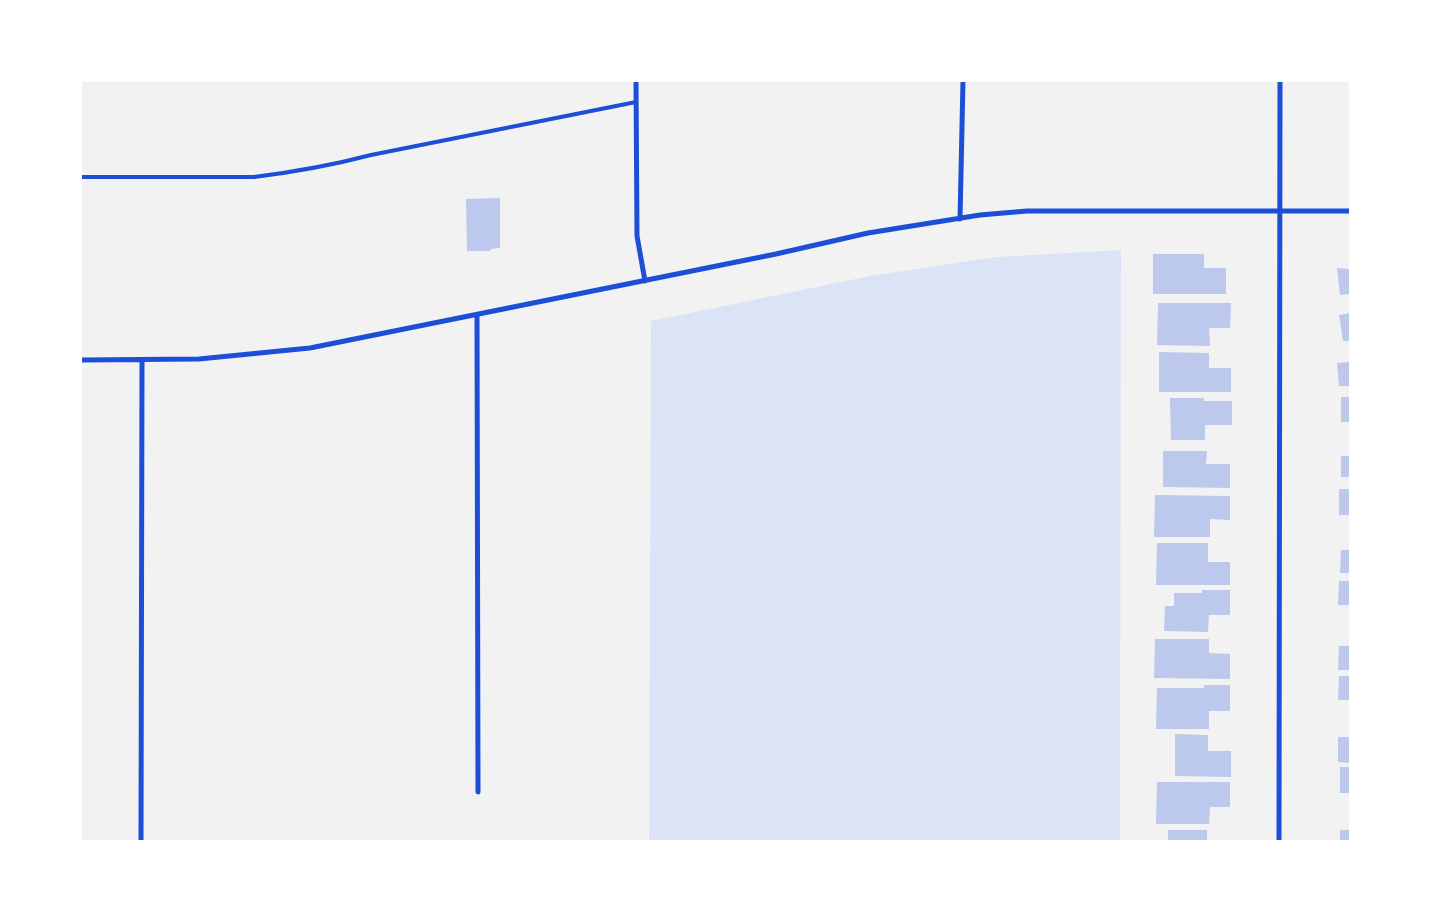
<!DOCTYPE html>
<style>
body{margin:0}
#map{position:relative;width:1431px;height:922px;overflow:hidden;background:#f2f2f2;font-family:"Golos Text",sans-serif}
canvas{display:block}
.frame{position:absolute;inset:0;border:82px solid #fff;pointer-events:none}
</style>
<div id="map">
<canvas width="1431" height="922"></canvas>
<div class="frame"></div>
</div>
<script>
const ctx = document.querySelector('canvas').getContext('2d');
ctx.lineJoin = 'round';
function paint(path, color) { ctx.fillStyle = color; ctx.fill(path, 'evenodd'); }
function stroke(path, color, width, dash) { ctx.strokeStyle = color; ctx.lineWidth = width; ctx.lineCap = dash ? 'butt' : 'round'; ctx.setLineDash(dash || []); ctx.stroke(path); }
paint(new Path2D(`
 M1121,250L1120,841H649L651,321L870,276L996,257Z`), '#dbe4f7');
paint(new Path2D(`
 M500,198V248L490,249V251H467L466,199Z
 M1153,254H1204V268H1226V294H1153Z
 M1337,268L1350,269V294L1340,295Z
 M1158,303H1231L1230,328H1209L1210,346L1157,345Z
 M1350,313V341H1343L1339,315Z
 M1159,352L1209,353V368H1231V392H1159Z
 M1350,362V386H1339L1337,363Z
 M1341,397H1350V422H1341Z
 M1170,398H1204V401H1232V425H1205V440H1171Z
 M1163,451H1207L1206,464H1230V488L1163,487Z
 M1341,456H1350V477H1341Z
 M1339,489H1350V515H1339Z
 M1155,495L1230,496V520L1210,519V537H1154Z
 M1157,543H1208V562H1230V585H1156Z
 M1341,550H1350V573H1340Z
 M1339,581H1350V605H1338Z
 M1202,590H1230V615H1209L1208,632L1164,631L1165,606H1174V593H1202Z
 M1155,639H1209V653L1230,654V679L1154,678Z
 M1339,646H1350V670H1338Z
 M1339,676H1350V700H1338Z
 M1204,685H1230V711H1209V729H1156L1157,688H1204Z
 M1175,734L1208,735V751H1231V777L1175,776Z
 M1338,737H1350V763L1338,762Z
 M1340,767H1350V793H1340Z
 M1157,782H1230V807H1210L1209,824H1156Z
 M1168,830H1207V841H1168Z
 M1340,830H1350V841H1340Z`), '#bdc9ec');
stroke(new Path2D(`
 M81,177H254C294,172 333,165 371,155L636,102`), '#1d4ed8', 4);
stroke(new Path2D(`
 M636,81L637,236L645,281
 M960,219L963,81
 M477,316L478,792
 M81,360L199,359L310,348L776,254L868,233L980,215L1027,211H1350
 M141,841L142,360
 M1279,841L1280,81`), '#1d4ed8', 5);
</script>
